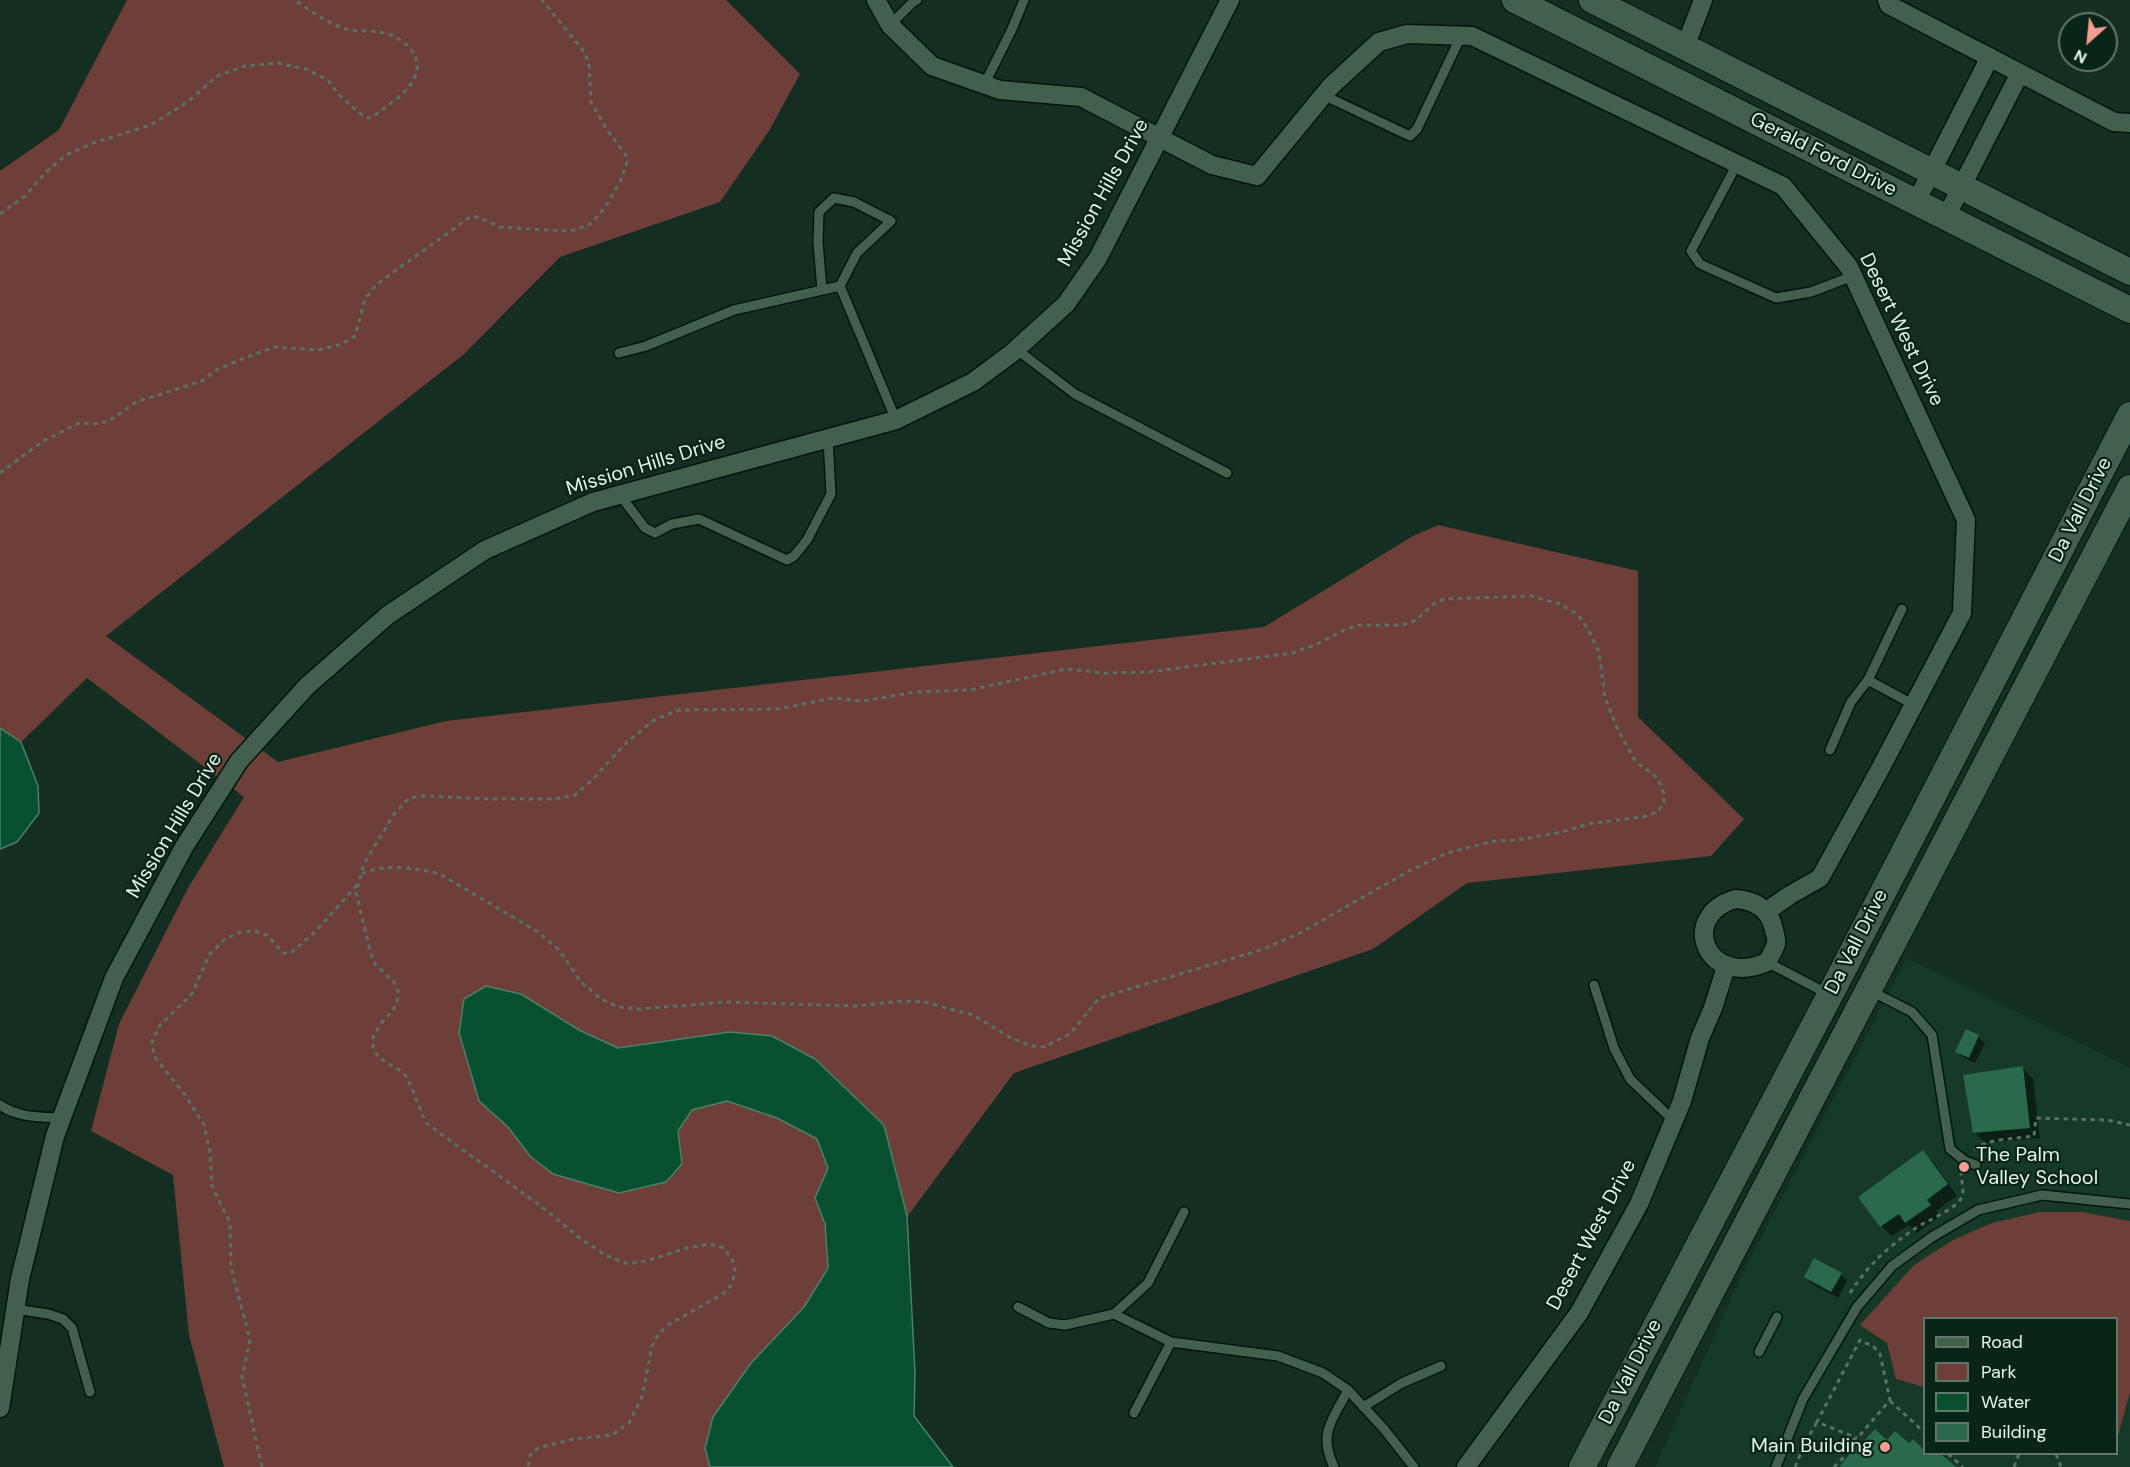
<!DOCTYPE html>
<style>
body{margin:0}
#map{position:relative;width:2130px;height:1467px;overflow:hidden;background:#142f21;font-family:"DM Sans",sans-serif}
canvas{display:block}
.legend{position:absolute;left:1923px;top:1317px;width:195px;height:138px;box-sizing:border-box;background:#092517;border:2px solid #60786b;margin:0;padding:8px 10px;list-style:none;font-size:18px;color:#e3f4e9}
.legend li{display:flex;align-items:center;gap:12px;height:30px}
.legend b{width:30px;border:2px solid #60786b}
.north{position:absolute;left:2058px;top:12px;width:60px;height:60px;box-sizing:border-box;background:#092517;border:2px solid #60786b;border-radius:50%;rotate:207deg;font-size:16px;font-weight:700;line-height:24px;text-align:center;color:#e3f4e9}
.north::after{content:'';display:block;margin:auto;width:21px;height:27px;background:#f59c92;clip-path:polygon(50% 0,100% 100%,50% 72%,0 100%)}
</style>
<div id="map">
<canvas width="2130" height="1467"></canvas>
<ul class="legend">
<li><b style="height:8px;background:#43604f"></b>Road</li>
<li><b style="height:16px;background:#6e3e39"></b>Park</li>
<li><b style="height:16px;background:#095031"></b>Water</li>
<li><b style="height:16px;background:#2a6949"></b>Building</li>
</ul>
<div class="north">N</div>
</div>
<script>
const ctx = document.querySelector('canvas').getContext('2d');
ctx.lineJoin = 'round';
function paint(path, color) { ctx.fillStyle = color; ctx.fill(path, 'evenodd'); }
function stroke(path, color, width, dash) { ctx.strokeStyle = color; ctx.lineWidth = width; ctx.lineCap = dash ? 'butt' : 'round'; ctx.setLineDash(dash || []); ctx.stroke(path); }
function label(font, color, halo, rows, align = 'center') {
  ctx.font = font + ' "DM Sans",sans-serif'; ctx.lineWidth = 4.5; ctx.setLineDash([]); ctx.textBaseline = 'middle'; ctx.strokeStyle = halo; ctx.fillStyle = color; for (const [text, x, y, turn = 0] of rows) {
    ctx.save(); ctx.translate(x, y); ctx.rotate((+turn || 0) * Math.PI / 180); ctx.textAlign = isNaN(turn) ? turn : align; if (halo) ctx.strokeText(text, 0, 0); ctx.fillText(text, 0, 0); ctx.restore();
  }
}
paint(new Path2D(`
 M1907,958L2130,1068V1467H1655L1746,1266ZM1924,1318H2116V1454H1924Z`), '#163a27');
paint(new Path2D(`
 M127,0H726L800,74L769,131L720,202L560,257L464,354L106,636L278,762L446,721L1264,627L1413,536L1438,525L1638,571V717L1744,819L1711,856L1467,883L1373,949L1014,1073L907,1217L915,1373L914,1416L953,1467H224L189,1335L173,1175L91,1131L119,1024L188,888L244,797L87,678L21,742L38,786L39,813L17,842L0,849V171L59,130Z
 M2040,1212H2082L2130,1221V1392L2118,1436L2116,1318H1924V1387L1896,1379L1887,1343L1860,1325L1914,1265L1953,1240L1992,1223Z`), '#6e3e39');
const water = new Path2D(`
 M0,728L21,742L38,786L39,813L17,842L0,849Z
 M486,986L521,994L579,1030L618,1048L730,1032L772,1036L815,1059L884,1125L907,1216L915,1373L914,1416L953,1467H710L705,1448L713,1417L751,1363L804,1307L828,1268L825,1224L815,1198L828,1168L817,1139L777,1118L727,1101L692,1110L678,1131L682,1164L666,1182L619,1193L553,1174L530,1156L508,1127L479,1101L459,1033L464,999Z`);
paint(water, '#095031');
stroke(water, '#4a8168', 1.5);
paint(new Path2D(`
 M1978,1036L1985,1043L1975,1063L1964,1058L1957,1051Z
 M2023,1068L2033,1079L2040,1138L1985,1143L1974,1132Z
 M1923,1152L1934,1163L1957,1196L1936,1211L1940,1216L1917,1233L1909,1225L1892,1236L1881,1226Z
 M1841,1274L1847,1281L1838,1298L1812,1284L1806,1277Z`), '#0007');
paint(new Path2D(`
 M1966,1029L1979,1035L1969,1058L1955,1052Z
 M2023,1066L2030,1128L1973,1133L1963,1075Z
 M1923,1150L1948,1184L1927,1200L1931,1205L1905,1223L1899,1214L1880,1227L1858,1197Z
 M1814,1258L1842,1273L1831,1292L1804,1277Z
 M1875,1429L1887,1440L1895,1431L1909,1443L1913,1439L1924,1450V1454H1941L1956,1467H1839L1849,1455L1847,1450L1850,1444L1856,1442H1863Z`), '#2a6949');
const service = new Path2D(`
 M890,25L913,2L917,0
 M984,85L1012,29L1024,0
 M1323,95L1410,136L1417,129L1461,36
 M1737,164L1691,251L1700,264L1776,298L1811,292L1853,276
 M822,290L818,242L819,212L834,198L854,202L891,221L857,253L840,286
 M1016,349L1075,394L1227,473
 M619,353L646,346L734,310L840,286L896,420
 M620,495L645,528L655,533L672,524L699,519L787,560L794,556L807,540L831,494L828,438
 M1868,680L1902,609
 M1830,750L1851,702L1868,680L1914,705
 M1767,962L1828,994
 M1594,985L1614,1048L1630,1079L1674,1121
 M1871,991L1912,1012L1932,1035L1950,1149L1965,1161L1976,1165
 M0,1105C18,1118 41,1117 62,1118
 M1018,1307L1049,1323L1065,1325L1114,1314L1148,1283L1184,1212
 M15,1309L48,1314L63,1319L72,1328L90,1392
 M1114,1314L1171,1342L1278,1356L1323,1373L1348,1390L1384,1429L1414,1467
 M1759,1352L1777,1317
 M1363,1407L1402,1383L1441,1366
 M1134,1413L1171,1342
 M1334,1467C1318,1433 1332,1421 1348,1390
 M1776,1467L1803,1399L1857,1307L1892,1266L1932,1237L1978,1210L2042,1195L2130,1204`);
const minor = new Path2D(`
 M876,0L890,25L932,66L1000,90L1081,97L1212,165L1257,176L1331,86L1379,42L1407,34L1472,36L1783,186L1849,267L1966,520L1962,613L1878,773L1820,878L1790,895L1767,911
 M1887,0L1889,5L2114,122L2130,123
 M1685,47L1703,0
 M1916,202L1990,57
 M1946,217L2020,73
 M1735,899C1755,900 1770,909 1774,930C1775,934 1777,940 1776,944C1774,950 1770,957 1767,962C1706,989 1678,916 1735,899Z
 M0,1408L20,1279L55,1136L114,978L184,847L239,761L307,686L388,615L485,550L593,502L896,420L973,382L1012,353L1066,304L1098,258L1230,0
 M1466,1467L1579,1313L1639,1204L1682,1101L1700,1038L1713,1008L1726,967`);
const secondary = new Path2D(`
 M1515,0L2130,310
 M1592,0L2130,272
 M1582,1467L1830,995L2130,415
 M1620,1467L2130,488`);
stroke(service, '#00170a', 12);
stroke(minor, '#00170a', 21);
stroke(secondary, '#00170a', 28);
stroke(new Path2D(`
 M0,214L25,196L46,172L66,155L93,143L151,125L189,101L217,76L245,66L278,63L306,69L328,80L338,94L361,114L369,118L374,116C384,108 397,100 406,90C428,67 415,44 388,34C374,29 357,33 343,28C325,22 310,10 295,0
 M0,473L43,441L79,423L94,424L109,421L136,402L202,381L218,369L247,357L274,347L318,350L342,344L355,336L365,299L377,284L470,217H478L500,227L562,231L576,230L592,223L606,206L621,180L627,162L626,155L607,130L591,102L589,65L585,53L542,0
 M362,874C384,863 417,868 440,874L538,932L559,950L581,982L601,999L618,1007L641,1009L726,1002L856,1006L903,1001L924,1002L973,1015L1011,1038L1032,1046L1044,1047L1070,1034L1099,998L1264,949L1302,932L1409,871L1447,853L1494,841L1518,840L1562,832L1588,824L1648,816L1658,811L1664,803V794L1660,783L1655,776L1636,762L1618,730L1605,698L1599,652L1588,629L1578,615L1560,604L1531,596L1444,599L1434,604L1416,620L1402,625H1360L1344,630L1315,645L1292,653L1149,672L1104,673L1066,669L970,690L915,692L863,701L834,698L778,709L679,710L654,720L627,742L590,782L575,795L555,799H488L423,796L409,798L394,814L364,864L356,892L371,955L376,965L394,982L398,991L397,1002L393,1010L380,1025L373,1037V1047L378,1057L399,1070L407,1077L426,1123L538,1204L581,1239L607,1256L628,1264L646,1261L687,1248L710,1244L724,1248L732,1259L735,1270L732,1284L723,1294L666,1326L658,1335L652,1346L642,1397L629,1423L612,1435L574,1439L538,1448L530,1455L528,1467
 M1974,1150C1987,1138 2016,1139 2034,1136L2036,1118L2107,1120L2130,1125
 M1850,1293C1867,1266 1890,1245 1916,1228C1928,1220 1952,1211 1960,1200C1966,1192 1961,1182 1961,1173
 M1890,1401L1924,1432
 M1948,1454L1963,1467
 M2056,1454L2061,1467
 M262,1467L242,1377L250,1340L231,1267L230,1223L212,1186L210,1152L204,1125L185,1095L154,1056L152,1041L160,1025L192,994L209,955L225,939L240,932L255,931L267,935L283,953H291L316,931L357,885
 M1795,1467L1805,1443L1817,1422
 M1834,1467L1844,1457L1843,1449L1846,1443C1852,1441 1856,1439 1860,1435L1890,1400L1880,1354L1874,1347L1860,1340L1817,1422L1857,1438
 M2014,1467L2019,1454`), '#597164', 3, [4.5, 4.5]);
stroke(service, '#43604f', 9);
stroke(minor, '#43604f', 18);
stroke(secondary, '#43604f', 26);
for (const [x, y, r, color] of [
 [1964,1167,6,"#f59c92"],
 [1885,1447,6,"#f59c92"]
]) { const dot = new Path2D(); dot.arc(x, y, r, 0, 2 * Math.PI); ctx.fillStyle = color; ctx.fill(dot); stroke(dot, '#092517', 2); }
label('20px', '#e3f4e9', '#092517', [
 ["Gerald Ford Drive",1823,155,27],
 ["Mission Hills Drive",1104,193,-61],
 ["Desert West Drive",1901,330,64],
 ["Mission Hills Drive",646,466,-17],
 ["Da Vall Drive",2081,510,-63],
 ["Mission Hills Drive",175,826,-59],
 ["Da Vall Drive",1857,942,-63],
 ["Desert West Drive",1592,1235,-62],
 ["Da Vall Drive",1631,1372,-63]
]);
label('20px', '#e3f4e9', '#092517', [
 ["The Palm",1976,1156],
 ["Valley School",1976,1179],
 ["Main Building",1873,1447,"right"]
], 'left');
</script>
